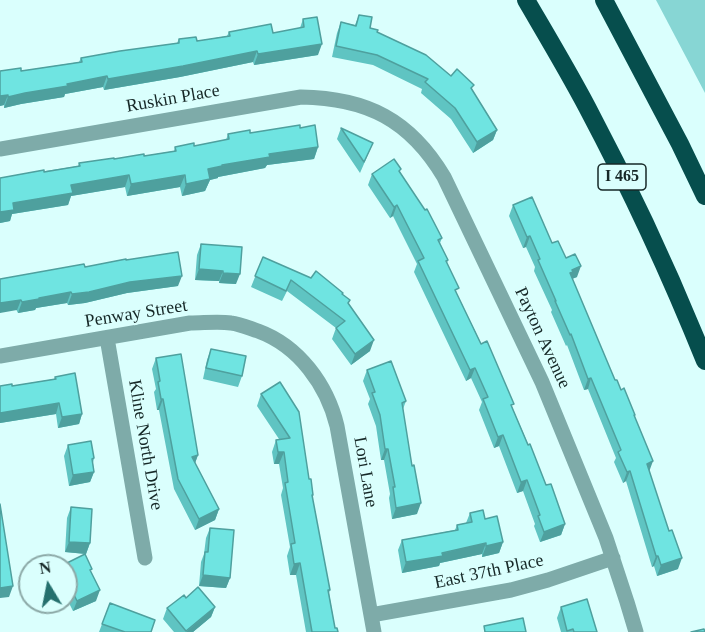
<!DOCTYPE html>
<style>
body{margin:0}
#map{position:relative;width:705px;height:632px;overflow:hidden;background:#dafffd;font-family:"Times New Roman",serif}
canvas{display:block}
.north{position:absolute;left:18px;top:554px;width:60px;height:60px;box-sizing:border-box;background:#dafffd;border:2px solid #8ca9a7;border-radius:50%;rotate:350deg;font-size:16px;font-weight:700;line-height:24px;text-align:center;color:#162827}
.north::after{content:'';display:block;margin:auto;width:21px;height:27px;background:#25706e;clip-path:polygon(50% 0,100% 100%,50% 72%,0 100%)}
</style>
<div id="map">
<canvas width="705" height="632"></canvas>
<div class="north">N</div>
</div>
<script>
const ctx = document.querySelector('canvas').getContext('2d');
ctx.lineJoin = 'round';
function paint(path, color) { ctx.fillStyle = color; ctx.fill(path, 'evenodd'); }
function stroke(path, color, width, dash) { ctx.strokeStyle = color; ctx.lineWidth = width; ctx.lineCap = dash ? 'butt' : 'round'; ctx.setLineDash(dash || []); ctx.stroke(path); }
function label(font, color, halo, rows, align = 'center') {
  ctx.font = font + ' "Times New Roman",serif'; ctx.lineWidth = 4.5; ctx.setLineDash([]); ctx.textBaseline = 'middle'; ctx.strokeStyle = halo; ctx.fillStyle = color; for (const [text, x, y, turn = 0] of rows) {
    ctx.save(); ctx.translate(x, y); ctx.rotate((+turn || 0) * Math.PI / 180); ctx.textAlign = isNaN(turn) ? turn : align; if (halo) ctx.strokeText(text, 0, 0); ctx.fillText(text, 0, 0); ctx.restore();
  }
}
paint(new Path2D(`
 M656,0H705V93Z`), '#87d6d4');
stroke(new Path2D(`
 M0,149L301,97C367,98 410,120 444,177L542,382L606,538L627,602L636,632
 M107,338L145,558
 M0,356L190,323C204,323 218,321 231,323C240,324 249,328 258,331C299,346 327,385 337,426L374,632
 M371,615L511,590L548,580L613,558`), '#7eaba9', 15);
stroke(new Path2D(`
 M526,0C547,36 568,71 587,107C631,190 670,274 705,361
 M604,0L680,144L705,196`), '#064e4d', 18);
paint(new Path2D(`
 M359,15L370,28L377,32L472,90L497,130L493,140L473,153L451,119L421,93L422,89L373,65L332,57L337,33L341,22L355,25Z
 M303,19L318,55L254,65L253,62L180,77L104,90L103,87L65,94L64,97L21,104L4,108V105L0,106V71H21L79,62L81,58L177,43L179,39L197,41L227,36L229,32L273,33L300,28Z
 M300,128L318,147L314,159L267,165L265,168L218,177V178L210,180L205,191L182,196L180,187L127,196L125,187L71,196L68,205L12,214L10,221L0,223V178L78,166L79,163L144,156L174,151L175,147L194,146L226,140L228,134L250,133Z
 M341,128L373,143L360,173L337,139Z
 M400,172L442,238L440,243L448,260L447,263L457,294L512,407L546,485L565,524L561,535L540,542L534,526L535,524L523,491L517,493L499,446L494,448L479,410L482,402L471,378L466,381L414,272L417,264L393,216L390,218L368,185L372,174Z
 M513,205L566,258L577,277L572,279L615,380L635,415V417L649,471L678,569L657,576L654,566L652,567L626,481L623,483L614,462L616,458L588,389L584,390L567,345L566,346L551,312L552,310L534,271L535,267L526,247L523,248L509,216Z
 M201,244L236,284L219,283V281L195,280L197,255Z
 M263,257L343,295L348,304L370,351L351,365L332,339L336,328L287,291L282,301L251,287Z
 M126,260L178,286L127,293L85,303L68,305L67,303L36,308L35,310L18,313L0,279L85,267Z
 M211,349L242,376L238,387L203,379L207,360Z
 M156,358L198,455L195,463L219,509L215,520L195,530L174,489L159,410H157L154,392L156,389L152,369Z
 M367,370L406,401L403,409L417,514L392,519L389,498L390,494L384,460H381L376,426L368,404L370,399L363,381Z
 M55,377L82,414L79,424L58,428L56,414L0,423V386H12L54,379Z
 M280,382L313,495L312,498L330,590L329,593L335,628L338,632H306L296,575H290L287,556L290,547L281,495L283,488L279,464H274L272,452L276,440L279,439L257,406L261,394Z
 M68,445L94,458L93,463L94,472L90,482L69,486L64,456Z
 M71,507L90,543L86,554L65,552L67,518Z
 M470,513L485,519L503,542L499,553L482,557V554L440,563L439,566L402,573L398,550L402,540L455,530L457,525L466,523Z
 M210,528L230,578L226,588L199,586L201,562L204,554L206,538Z
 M66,566L91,572L96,601L73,611L66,597Z
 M186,598L215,607L211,617L193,632H174L163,619L167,608Z
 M110,603L151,632H99Z
 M561,607L597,632H561L557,618Z`), '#5fc4c2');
paint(new Path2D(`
 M322,44L318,55L254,65L258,54Z
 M257,51L253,62L180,77L104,90L108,79Z
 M107,76L103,87L65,94L64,97L21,104L4,108L8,97L67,84Z
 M8,95L4,105L0,106V96Z
 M497,130L493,140L473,153L477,142Z
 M318,147L314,159L267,165L265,168L218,177V178L210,180L205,191L182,196L186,184L208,169L269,154Z
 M129,175L125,187L71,196L68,205L12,214L10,221L0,223V212L13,203L71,185Z
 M185,175L180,187L127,196L131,184Z
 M397,205L393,216L390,218L394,207Z
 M530,236L526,247L523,248L527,237Z
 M581,266L577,277L569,280L570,273L572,270Z
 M199,269L223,271L219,281L195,280Z
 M223,273L240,274L236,284L219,283Z
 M182,276L178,286L127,293L85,303L68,305L72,294L130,282Z
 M71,292L67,303L36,308L35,310L18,313L22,302L39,298Z
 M21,300L17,310L0,313V303Z
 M374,340L370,351L351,365L355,354Z
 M475,368L471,378L466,381L470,370Z
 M591,378L588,389L584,390L588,379Z
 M161,399H163L159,410H157Z
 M59,403L56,414L0,423V413Z
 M82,414L79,424L58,428L62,417Z
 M503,435L499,446L494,448L498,437Z
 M385,449H388L384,460H381Z
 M278,452H284L279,464H274Z
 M198,455L194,466L192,457Z
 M653,461L649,472L647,464Z
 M630,471L626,481L623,483L627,472Z
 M94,472L90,482L69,486L73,475Z
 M527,480L523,491L517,493L521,482Z
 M421,503L417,514L392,519L396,508Z
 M219,509L215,520L195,530L199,519Z
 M565,524L561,535L540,542L544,532Z
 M69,542L90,543L86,554L65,552Z
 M503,542L499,553L482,557L486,546Z
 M486,543L482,554L440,563L439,566L402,573L406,562Z
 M656,556H658L654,566L652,567Z
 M682,558L678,569L657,576L661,565Z
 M300,563L296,575H290L294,564Z
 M203,575L230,578L226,588L199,586Z
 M13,586L9,597L0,598V588Z
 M100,590L96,601L73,611L77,601Z
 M215,607L211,617L193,632H186Z`), '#4ea09e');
const building = new Path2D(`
 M359,15L372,17L370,28L378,30L377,32L426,55L451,76L457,69L474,85L471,88L497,130L477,142L455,108L425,82L428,79L377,55L336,46L341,22L356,26Z
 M317,17L322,44L258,54L257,51L183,66L108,79L107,76L67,84L68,86L25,93L8,97V95L0,96V71L21,68V71L82,62L81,58L120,51L179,43V39L196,37L197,41L230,36L229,32L271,24L273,33L304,27L303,19Z
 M300,125V128L315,125L318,147L269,154L270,157L222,165V166L208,169L210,179L186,184L185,175L131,184L129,175L71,185L73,193L13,203L14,210L0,212V178L44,170V172L80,166L79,163L114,158V159L144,154V156L176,151L175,147L194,143V146L229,139L228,134L250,130V133Z
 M341,128L373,143L364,162Z
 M394,159L401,169L399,171L425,210L427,209L442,238L438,240L448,260L446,261L459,288L455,290L481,344L487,341L514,404L511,405L528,445L530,444L546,485L551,484L565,524L544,532L538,516L540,515L527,480L521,482L503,435L498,437L483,399L488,397L475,368L470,370L418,261L424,258L397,205L394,207L372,174Z
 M532,197L552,243L558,241L566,258L575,254L581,266L572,270L573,272L570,273L615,380H617L621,390L624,388L635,415H634L653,461L647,464L669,531L672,530L682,558L661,565L658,556H656L630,471L627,472L618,452L621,450L591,378L588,379L571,334L570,335L555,301H556L538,260L540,259L530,236L527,237L513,205Z
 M201,244L242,247L240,274L223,273V271L199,269Z
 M178,252L182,276L130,282L89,292L72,294L71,292L39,298V299L22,302L21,300L0,303V279L84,264L85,267L126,259V260Z
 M263,257L311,278L316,271L343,293L342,294L350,300L348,303L374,340L355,354L336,328L345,321L291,280L286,291L255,276Z
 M211,349L246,356L242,376L206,368Z
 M181,354L198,455L192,457L219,509L199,519L178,479L163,399H161L158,382L160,381L156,358Z
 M391,361L406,401L402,403L412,466L414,465L421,503L396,508L393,487H395L388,449H385L380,415L372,393L375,392L367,370Z
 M75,373L82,414L62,417L59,403L0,413V386L12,384V386L56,379L55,377Z
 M280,382L299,412L309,479H311L313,495H312L330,590H328L335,628H337L338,632H312L300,563L294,564L291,544L295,543L285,483L288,482L284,452H278L276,440L290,438L261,394Z
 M91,441L94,458L92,459L94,472L73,475L68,445Z
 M0,504L13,586L0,588Z
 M71,507L92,509L90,543L69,542Z
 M483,510L485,519L497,516L503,542L486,546V543L442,553L443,556L406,562L402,540L458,530L457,525L472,522L470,513Z
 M210,528L234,530L230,578L203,575L205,552H208Z
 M85,554L92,569L90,570L100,590L77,601L66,578V566H61Z
 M198,587L215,607L186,631L167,608L184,595L186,598Z
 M587,599L597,632H574L573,629L567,631L561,607Z
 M110,603L155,620L151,632H125L102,624Z
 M523,618L526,632H485L484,626Z
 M704,629L705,632H691Z`);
paint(building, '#6fe4e1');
stroke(building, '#4ea09e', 1.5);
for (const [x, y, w] of [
 [622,177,48]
]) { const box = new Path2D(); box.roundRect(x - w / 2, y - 13, w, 26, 4.5); ctx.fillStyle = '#dafffd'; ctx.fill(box); stroke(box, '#162827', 1.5); }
label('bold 16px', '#162827', null, [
 ["I 465",622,177]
]);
label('18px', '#162827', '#dafffd', [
 ["Ruskin Place",173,99,-10],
 ["Penway Street",136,314,-9],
 ["Payton Avenue",542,338,65],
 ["Kline North Drive",145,445,80],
 ["Lori Lane",365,472,80],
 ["East 37th Place",489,572,-12]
]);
</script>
